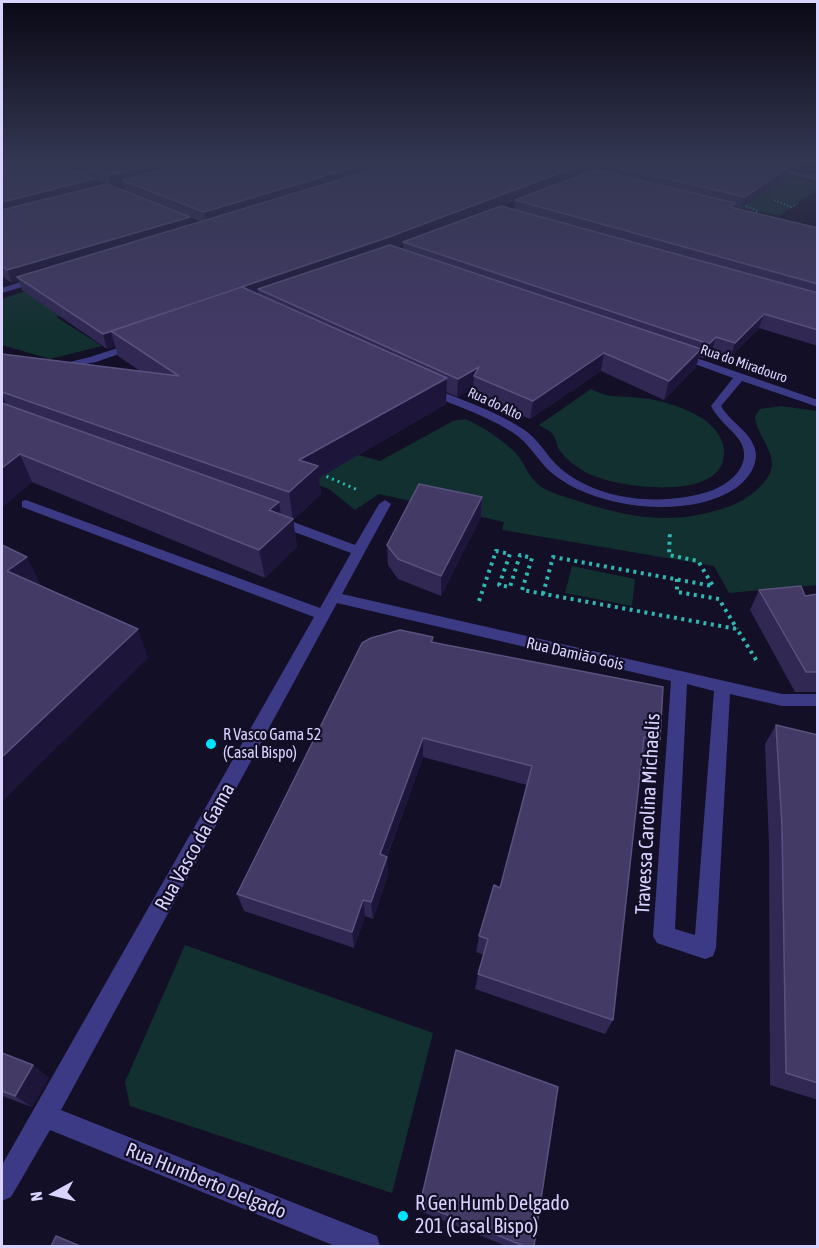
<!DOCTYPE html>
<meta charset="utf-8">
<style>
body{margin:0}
#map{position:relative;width:819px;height:1248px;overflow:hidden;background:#130f26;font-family:"Asap Condensed",sans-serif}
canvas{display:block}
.frame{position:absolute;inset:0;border:3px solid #d9d4ff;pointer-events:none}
.north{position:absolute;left:24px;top:1164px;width:60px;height:60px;-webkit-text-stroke:4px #130f26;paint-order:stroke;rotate:262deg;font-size:16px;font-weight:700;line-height:24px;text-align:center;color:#d9d4ff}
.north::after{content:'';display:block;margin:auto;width:21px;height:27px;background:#d9d4ff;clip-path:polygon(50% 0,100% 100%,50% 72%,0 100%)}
</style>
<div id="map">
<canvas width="819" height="1248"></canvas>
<div class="frame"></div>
<div class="north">N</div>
</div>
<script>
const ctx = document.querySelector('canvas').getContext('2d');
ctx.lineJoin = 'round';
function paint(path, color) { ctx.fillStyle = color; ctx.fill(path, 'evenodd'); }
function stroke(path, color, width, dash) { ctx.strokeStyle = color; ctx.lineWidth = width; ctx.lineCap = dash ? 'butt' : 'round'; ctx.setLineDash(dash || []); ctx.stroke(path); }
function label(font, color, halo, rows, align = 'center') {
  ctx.font = font + ' "Asap Condensed",sans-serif'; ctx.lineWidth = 4.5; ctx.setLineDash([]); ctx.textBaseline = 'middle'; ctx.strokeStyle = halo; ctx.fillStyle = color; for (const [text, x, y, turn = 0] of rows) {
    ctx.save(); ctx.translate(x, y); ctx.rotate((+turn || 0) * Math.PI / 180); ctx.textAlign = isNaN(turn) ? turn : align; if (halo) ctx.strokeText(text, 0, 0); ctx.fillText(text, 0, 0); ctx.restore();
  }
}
paint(new Path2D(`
 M724,163L817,183V190L779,216L609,178Z
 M56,280L92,305L56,317L102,346L50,359L2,345V299Z
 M591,389C607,397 612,396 630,397C654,398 680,405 700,417C713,425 725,438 724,454C722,500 631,488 603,479C588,475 571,465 561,452C557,448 557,441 554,436C551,431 544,428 539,425Z
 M65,397L167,402L380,461L453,421C457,420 463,419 467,420C479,424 512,446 519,457C526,467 529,477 540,486C550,493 566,497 578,501C632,519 678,526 733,505C748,499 773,480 772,463C771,446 756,433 755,416L760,409L781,406L817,411V585L729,593L714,566L502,530L504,522L379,494L355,510L329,489Z
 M572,566L635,579L632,606L565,593Z
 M185,945L433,1033L392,1193L130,1106L125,1082Z`), '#12302f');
stroke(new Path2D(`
 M774,200L791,207L797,204
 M743,205L758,211L754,215`), '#2fb8b0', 1.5, [1.5, 2]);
stroke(new Path2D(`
 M321,474L358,490`), '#2fb8b0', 3, [2, 4]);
stroke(new Path2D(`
 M677,579V592L719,599L737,629
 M543,594L553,557L713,586L698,561L669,555L670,530
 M479,601L496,551L510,554L499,585L510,587L520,555L532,558L522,590L737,629L758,663`), '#2fb8b0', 4, [3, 4.5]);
paint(new Path2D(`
 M104,163H116L69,177L66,175Z
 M742,163H756L818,177V181Z
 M39,276L42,277V281L2,293V288Z
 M136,342L139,343V347L96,362L55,370L50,367L90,357Z
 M676,353H682L818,400V407L742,381L721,406C730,422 750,431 755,449C759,465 748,479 736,488C689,520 596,509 553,474C538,462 530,443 512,432C493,420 471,411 450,403C441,399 429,396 422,389L431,387C461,400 494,410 523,429C539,439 546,456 560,468C599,502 666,507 713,490C733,482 753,463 740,441C731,428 718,420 711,406L733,378L676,357Z
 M26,500L320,608L351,553L270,523L269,520L275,516L280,517L355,545L379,504L385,500L391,504L342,594L782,694H818V706H782L730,694L716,948L713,956L705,959L657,943L653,936L671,681L337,603L61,1110L377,1236L380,1246H335L50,1130L11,1197L2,1201V1165L314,617L22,507V501ZM687,684L714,691L695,935L675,929Z`), '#3d3a85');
paint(new Path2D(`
 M2,163H806L797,170L790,168L788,176L741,208L734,206V208L818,228V346L759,328L730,357L712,351L704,358L699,357L696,367L664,400L601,371L530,419L473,395V388L457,397L446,392V404L319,478L321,494L293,520L297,547L265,578L32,482L2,507V354L140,371L118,356L115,346L107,349L22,290L19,281L12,283L3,277H2ZM608,166L607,173L595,171ZM81,168L83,175L71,170ZM94,180L103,183L105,184L96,187ZM123,184L125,191L113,186ZM515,201L514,209L503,206L510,203ZM190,217L201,222L191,225ZM403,244L404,249L397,247L400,246Z
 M482,497L481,517L441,596L398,579L388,565L387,545Z
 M759,590L805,596L818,594V692H795L750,610Z
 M433,637V642L660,740L652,760L642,757L613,1020L605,1034L475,989L478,974L484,955L476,952L479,936L500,888L527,785L423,757L387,857L388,874L373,919L365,916L354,948L244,911L237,894Z
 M776,725L818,735V1100L770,1085L769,844L765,744Z
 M2,1053L49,1077L32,1107L2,1096Z
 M420,1204L534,1246H506L420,1211Z`), '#312854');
paint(new Path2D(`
 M68,163H94L80,164L81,168L70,171Z
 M157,163H201L122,180L123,184L111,187L108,176Z
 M368,163H404L206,224L204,212Z
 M587,163H613L608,165V166L517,201L515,200V201L406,243L403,242V244L386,251L258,289V296L111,332Z
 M799,163H806L797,170Z
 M791,165L788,176L741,208L745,197Z
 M94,179L97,191L2,215V202Z
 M190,217L192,229L17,277L19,281L12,283L7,270Z
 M764,314L759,328L730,357L735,343Z
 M111,332L115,346L107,349L103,334Z
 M716,337L712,351L704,358L709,344Z
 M701,349L696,367L664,400L669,381Z
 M604,353L601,371L530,419L533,401Z
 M479,367L474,376L473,388L457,397L458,379Z
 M447,378L446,404L319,478L321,494L293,520L289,492L299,460Z
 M2,394L12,418L2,416Z
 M20,454L32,482L2,507V468Z
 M482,497L481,517L441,596V576Z
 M279,502L283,528L293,519L297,547L265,578L259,550L269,510Z
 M27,557L41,585L21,600L7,571Z
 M138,629L148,658L2,802V757Z
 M423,738V757L381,872L380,854Z
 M387,857L388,874L373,919L371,902Z
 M363,900L365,916L354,948L352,932Z
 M33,1065L49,1077L32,1107L15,1096Z
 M56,1236L73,1242L84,1246H80Z`), '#1d163a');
const building = new Path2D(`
 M6,163H53L94,179L2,202V165Z
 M83,163H157L108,176L80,164Z
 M188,163H368L204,212L122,180Z
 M395,163H587L386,238L103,334L17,277Z
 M611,163H784L791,165L745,197L608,165Z
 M595,170L735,203L730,207L818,228V284L515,200Z
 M107,184L190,217L7,270L2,266V210Z
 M501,206L818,293V330L764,314L735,343L716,337L709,344L403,242Z
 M390,245L701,349L669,381L604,353L533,401L474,376L479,367L458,379L258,289Z
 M242,287L447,378L299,460L318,466L289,492L2,392V354L179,376L111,331Z
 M2,403L279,502L269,510L293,519L259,550L20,454L2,468Z
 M419,484L482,497L441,576L398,559L387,545Z
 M2,545L27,557L7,571L138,629L2,757Z
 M801,586L805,596L818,594V672H806L759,590Z
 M400,630L433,637L431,642L663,687L660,740L644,737L613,1020L478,974L488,939L479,936L494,885L500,888L532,766L423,738L380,854L387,857L371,902L363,900L352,932L237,894L362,643L371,638Z
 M776,725L818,735V1083L786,1073L782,826Z
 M456,1050L558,1087L534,1246H524L420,1204Z
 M2,1053L33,1065L15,1096L2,1091Z
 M56,1236L80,1246H51Z`);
paint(building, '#433a66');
stroke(building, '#5a527e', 1.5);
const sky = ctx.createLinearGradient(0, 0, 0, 338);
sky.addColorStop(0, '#0a0815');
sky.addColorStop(0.48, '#333752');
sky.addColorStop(1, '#33375200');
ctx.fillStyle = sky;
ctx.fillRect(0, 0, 819, 338);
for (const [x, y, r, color] of [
 [211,744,6,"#00e5ff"],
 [403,1216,6,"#00e5ff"]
]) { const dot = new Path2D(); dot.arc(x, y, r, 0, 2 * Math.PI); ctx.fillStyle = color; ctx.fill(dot); stroke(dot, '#130f26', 2); }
label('14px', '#d9d4ff', '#130f26', [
 ["Rua do Miradouro",744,364,19],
 ["Rua do Alto",495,404,25]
]);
label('16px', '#d9d4ff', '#130f26', [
 ["Rua Damião Gois",575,654,13]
]);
label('16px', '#d9d4ff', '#130f26', [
 ["R Vasco Gama 52",223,735],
 ["(Casal Bispo)",223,753]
], 'left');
label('20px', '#d9d4ff', '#130f26', [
 ["Travessa Carolina Michaelis",648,814,-87],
 ["Rua Vasco da Gama",195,847,-61],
 ["Rua Humberto Delgado",206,1181,22]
]);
label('20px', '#d9d4ff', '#130f26', [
 ["R Gen Humb Delgado",415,1204],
 ["201 (Casal Bispo)",415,1227]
], 'left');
</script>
